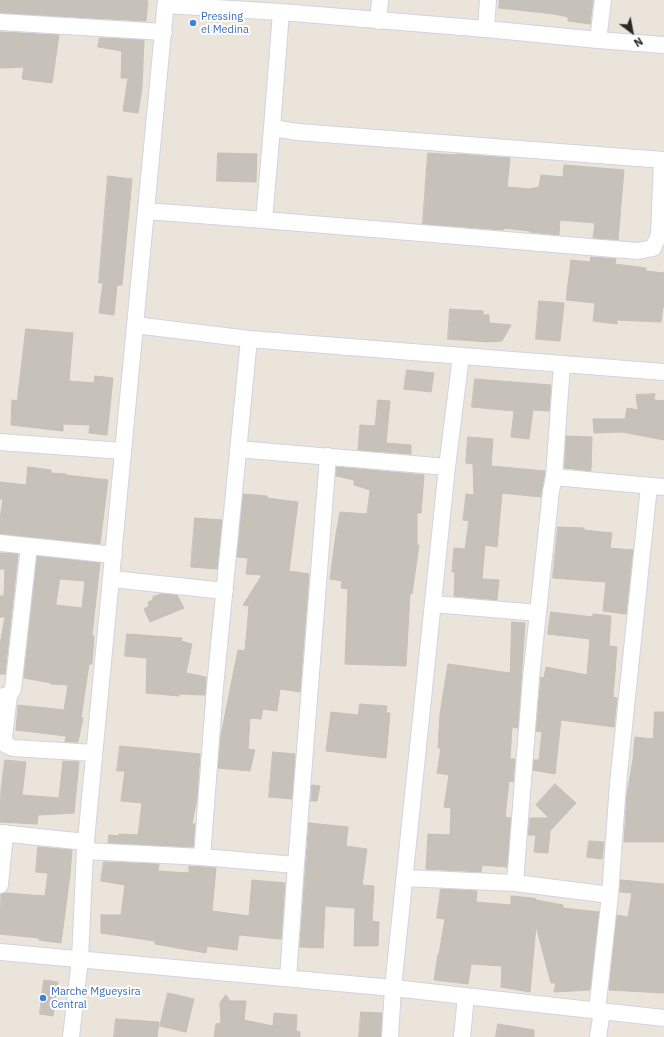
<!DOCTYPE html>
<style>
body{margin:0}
#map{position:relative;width:664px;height:1037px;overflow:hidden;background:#eae4db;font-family:"IBM Plex Sans",sans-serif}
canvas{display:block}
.north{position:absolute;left:612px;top:12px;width:40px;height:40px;-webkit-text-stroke:3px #fff;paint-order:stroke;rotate:148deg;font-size:11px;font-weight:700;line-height:16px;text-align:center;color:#292929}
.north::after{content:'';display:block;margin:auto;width:14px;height:18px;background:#292929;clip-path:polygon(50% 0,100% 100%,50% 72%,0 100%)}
</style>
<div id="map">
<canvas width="664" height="1037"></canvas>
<div class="north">N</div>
</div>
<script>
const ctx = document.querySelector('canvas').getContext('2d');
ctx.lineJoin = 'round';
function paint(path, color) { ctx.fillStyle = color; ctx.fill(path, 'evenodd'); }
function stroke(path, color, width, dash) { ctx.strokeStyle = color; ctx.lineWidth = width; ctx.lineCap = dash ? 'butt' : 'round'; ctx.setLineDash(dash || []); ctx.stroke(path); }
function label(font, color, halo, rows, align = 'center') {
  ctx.font = font + ' "IBM Plex Sans",sans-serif'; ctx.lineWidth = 4; ctx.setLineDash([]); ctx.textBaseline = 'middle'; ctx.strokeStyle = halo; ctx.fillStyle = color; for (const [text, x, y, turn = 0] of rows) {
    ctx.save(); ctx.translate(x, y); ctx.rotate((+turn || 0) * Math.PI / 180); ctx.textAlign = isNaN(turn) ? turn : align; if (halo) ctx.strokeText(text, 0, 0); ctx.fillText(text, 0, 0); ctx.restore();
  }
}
const building = new Path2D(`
 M0,0H141L148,1L146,21L0,13Z
 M500,0H593L590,24L568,21V17L554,14L499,8Z
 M0,32L59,35L52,83L22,79L24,67L0,68Z
 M100,38L144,40L142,87L138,113L123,111L128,78H121L122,51L98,47Z
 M218,153L257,154L256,182L217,181Z
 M428,153L455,155L456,154L510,158L507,187L529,189L539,187L541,175L563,177L564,165L624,170L618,240L593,238L595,223L560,220L559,235L530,232V231L504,228V230L423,224Z
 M108,176L132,179L122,285H117L114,315L99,313L103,283H99Z
 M591,257L616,259L615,264L646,268V271L664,273V307H663L661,322L617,320V324L593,321L595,303L566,300L571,260L590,262Z
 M539,301L564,303L560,341L536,339Z
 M450,309L483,311V315H489V323L511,325L502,341L487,342L448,339Z
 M26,329L73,333L69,381L94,383L95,376L113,378L107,435L89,433L90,425L63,424V431L11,425L12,400L17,401Z
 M407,370L434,373L431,392L404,389Z
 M475,379L551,385L549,411L533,410L529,439L511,437L514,411L472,407Z
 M655,394L654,400L664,401V440L622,432L594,433L593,419H625L627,408L638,410L636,395Z
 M378,400L390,401L386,443L411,445V454L358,450L360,425L375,426Z
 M566,436L592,437L591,471L565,468Z
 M468,437L493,439L491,466L545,471L541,497L502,493L497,547L485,545L482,579L499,580L497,600L454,596L455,572H452L454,548L465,549L469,521L463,520L466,494L474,495L473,464L466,463Z
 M28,467L51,470V473L66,474V475L108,480L100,544L0,534V519L3,499H0V482L26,485Z
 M337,467L424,475L421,513H417V545H419L412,594L410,593L406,666L345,664L348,589L341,588L342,581L330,579L336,534L340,512L367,514L370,490L354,485V480L336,476Z
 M243,494L267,496V498L298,502L289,571L309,574L300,692L280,689L277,711L263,709L261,719L250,718L248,749L255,750L250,771L218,768L221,735L238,650L245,651L249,606L243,605L262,575L246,574L248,558L237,557Z
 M195,518L222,520L217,569L191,567Z
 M558,527L584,528V530L612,533L610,548L633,550L626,614L603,611L606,582L553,578Z
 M0,553L18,554L5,674H0V645L5,617H0V596H4L5,569H0Z
 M37,556L100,563L92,635L94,636L92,664H89L81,718H83L78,742H65L66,736L16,730L18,705L64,710L68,685L50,684L51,683L24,678ZM60,579L85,581L82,608L56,605Z
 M161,594L177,595L184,608L150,622L144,609L149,606L148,602L153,600V597Z
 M551,612L593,617V614L611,616L609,646L617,647L613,697L617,698L614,727L561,720L555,774L533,770L534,760H539L542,732L536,731L541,677L544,678L546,667L587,675L590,639L548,634Z
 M512,622L525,623L518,728L512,727L510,759H515L513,782L509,781L505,817L511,818L507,867L482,865L481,872L426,869L428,834L450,835L451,808L444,807L449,775L437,773L441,748H438L440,714L448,664L510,673Z
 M127,634L182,638L181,641L192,644L186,673L206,677L205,695L179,694V696L146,693L147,658L125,656Z
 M360,704L387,706L386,713H390L386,758L326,751L331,712L358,715Z
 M655,712H664V842H624L627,794L633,760L635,737L653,739Z
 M120,746L200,754L197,798L192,824H195L193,847L108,843L109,835L119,836V834L138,835L142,803L121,801L125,771H117Z
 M273,752L295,754L292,799L269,797Z
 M5,760L26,762L22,795L59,798L63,761L79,762L74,813L38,815L37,824L0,822L1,791Z
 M555,784L576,803L550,831L548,853L534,852L536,835H528L530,818H549L536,805Z
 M312,785L320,786L317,801H311Z
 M309,823L348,827L346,846L367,849L362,885L374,886L372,921L379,922L378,946H354L355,908L325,906L323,948L300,947Z
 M589,841L604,842L602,859L587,857Z
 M38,847L72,850L70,875L61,943L39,940V938L0,934L1,894L5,893L45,896L48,873L36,872Z
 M104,862L159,864L158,871L189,873V866L216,868L212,911L249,916L252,880L285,883L281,939L239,935L237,950L207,946L206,953L155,944V941L101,933V915H121L125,885L101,881Z
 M621,880L664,884V993L609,990L617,915L628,917L632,893L620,892Z
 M441,889L477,891L476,902L511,905V896L533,898L536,899V900L563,905V908L599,912L590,990L554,992L556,983H551L536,926L530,992L501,987L502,966L471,964L468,984L434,980L438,954H439L445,919L437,918Z
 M44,980L58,982L53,1016L40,1014Z
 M168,993L194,999L186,1032L160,1026Z
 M226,995L230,1001H246L244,1020L273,1026L274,1013L297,1015L296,1031L300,1032V1037H214L216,1024L221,1023L220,1003Z
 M361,1012L382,1013L381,1037H359Z
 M116,1019L159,1022L157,1037H114Z
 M498,1024L534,1030V1037H496Z`);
paint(building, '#c6c2ba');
stroke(building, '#c6bfb5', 1);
const minor = new Path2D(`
 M166,5L281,12L486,29L598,40L664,45
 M378,21L380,0
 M0,22L164,32
 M486,29L488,0
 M598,40L603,0
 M272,128L281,12
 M662,160L659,235L653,248L638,251L264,220L272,128L298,132L664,160
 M146,211L264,220
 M135,325L249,339L664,372
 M0,442L123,451
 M238,449L447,467
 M554,477L562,364
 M0,543L114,555
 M112,579L225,591
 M433,604L538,613
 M9,695L4,738L6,745L13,748L94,753
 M0,697L9,695L13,689L29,546
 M0,833L86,842
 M85,851L202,857L215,687L249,339
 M202,857L296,865L288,978
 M296,865L328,456
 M405,878L515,883L531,678L551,491L554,477L664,487
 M515,883L610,895
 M0,885L5,833
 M0,952L393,988L664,1018
 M597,1011L610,895L618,784L649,486
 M71,1037L80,959L85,851L166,0
 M390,1037L393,988L447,467L461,356
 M462,1037L466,996
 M598,1037L602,1011`);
stroke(minor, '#d0d4e1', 18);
stroke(minor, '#fff', 16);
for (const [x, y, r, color] of [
 [193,23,4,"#3f7fe0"],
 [43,998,4,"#3f7fe0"]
]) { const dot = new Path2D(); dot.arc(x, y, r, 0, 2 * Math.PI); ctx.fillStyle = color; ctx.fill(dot); stroke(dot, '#fff', 1.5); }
label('11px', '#366cbe', '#fff', [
 ["Pressing",201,17],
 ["el Medina",201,30],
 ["Marche Mgueysira",51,992],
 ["Central",51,1005]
], 'left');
</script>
